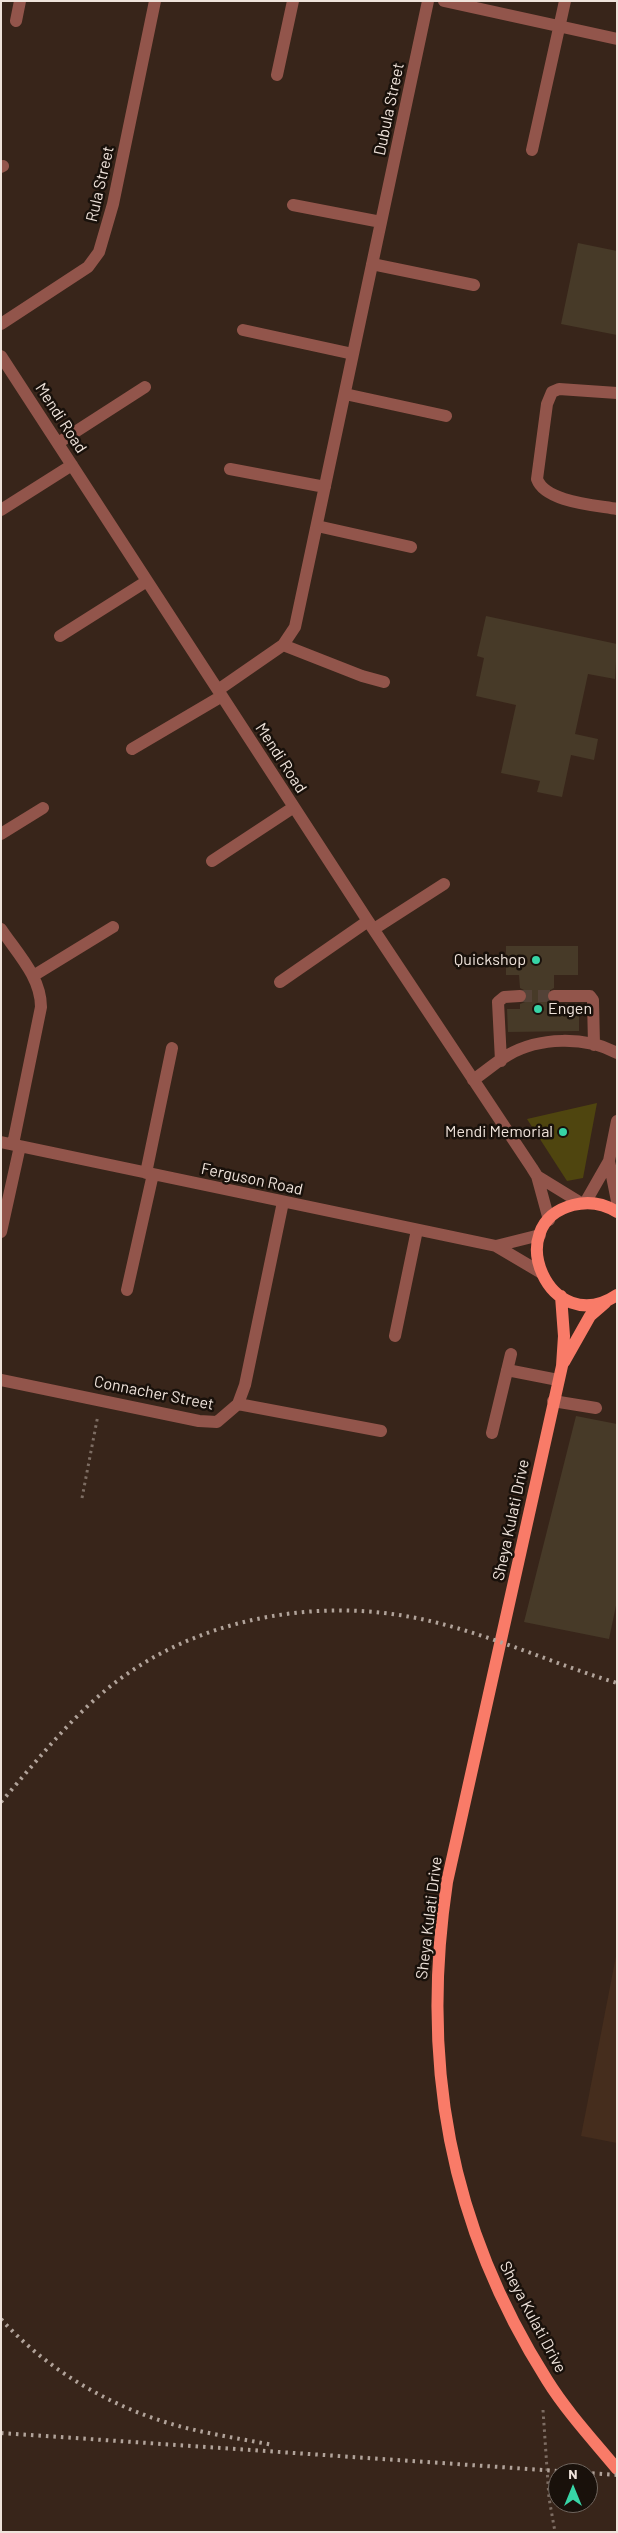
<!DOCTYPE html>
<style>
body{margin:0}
#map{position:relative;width:618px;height:2533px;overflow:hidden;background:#38251a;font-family:Barlow,sans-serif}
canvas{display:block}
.frame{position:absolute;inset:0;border:2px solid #efe3db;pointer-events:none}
.north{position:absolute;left:548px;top:2463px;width:50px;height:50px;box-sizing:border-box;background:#19110b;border:1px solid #6f655e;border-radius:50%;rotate:0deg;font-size:14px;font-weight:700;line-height:20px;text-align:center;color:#efe3db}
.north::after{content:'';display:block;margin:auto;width:18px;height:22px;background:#37d4a6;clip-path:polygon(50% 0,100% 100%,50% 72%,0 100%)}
</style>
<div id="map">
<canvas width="618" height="2533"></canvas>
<div class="frame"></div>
<div class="north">N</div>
</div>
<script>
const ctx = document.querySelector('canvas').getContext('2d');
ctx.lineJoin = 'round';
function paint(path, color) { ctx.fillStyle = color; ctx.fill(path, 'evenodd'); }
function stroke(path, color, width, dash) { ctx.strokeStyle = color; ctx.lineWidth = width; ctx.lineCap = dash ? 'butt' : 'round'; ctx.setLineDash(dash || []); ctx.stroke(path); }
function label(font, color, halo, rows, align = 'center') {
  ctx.font = font + ' Barlow,sans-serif'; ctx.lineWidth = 5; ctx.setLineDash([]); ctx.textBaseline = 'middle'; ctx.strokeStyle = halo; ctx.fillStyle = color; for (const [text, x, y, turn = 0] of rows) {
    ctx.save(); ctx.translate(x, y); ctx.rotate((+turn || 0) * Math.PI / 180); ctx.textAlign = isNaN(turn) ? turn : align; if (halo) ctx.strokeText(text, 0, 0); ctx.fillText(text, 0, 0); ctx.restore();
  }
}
paint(new Path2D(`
 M617,1951V2143L581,2136Z`), '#452d1d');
paint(new Path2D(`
 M597,1103L583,1178L567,1181L527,1119Z`), '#4f450f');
paint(new Path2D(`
 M578,243L617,251V335L561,324Z
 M486,616L617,644L615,679L588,674L575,734L598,739L594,760L571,755L562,797L537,792L540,781L501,773L516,705L476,696L484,658L477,656Z
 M506,946H578V975H554V988L547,992L546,996L550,1003L554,1004V1009L579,1008V1031L508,1032L507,1009H520V1004L525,1002L528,996L526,991L520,988L519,975H506Z
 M576,1416L617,1424V1601L609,1639L524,1622Z`), '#473a28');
stroke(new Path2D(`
 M520,996H554`), '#534237', 12, [12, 6]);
stroke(new Path2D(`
 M82,1498L98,1415
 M543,2410L549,2498L555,2532`), '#7d6d63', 3, [2.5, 4]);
stroke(new Path2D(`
 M444,1L617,39
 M16,21L20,1
 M277,75L293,1
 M532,150L565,1
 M1,167L3,166
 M293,205L381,222
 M372,264L474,285
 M1,324L88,267L99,252L113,204L155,1
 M243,330L353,354
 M1,356L368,921L532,1168L537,1176L549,1220
 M617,393L559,389L552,392L547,404L537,479C545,502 595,505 617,509
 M345,394L446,416
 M58,443L145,387
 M230,469L325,487
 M1,510L72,465
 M317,526L411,547
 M60,636L147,581
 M283,645L362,676L384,682
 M218,690L283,645L295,627L428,1
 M132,749L222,696
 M1,834L43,808
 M212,861L294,807
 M1,929C17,953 41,977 41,1007L13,1144
 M374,929L444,884
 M33,976L113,927
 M280,982L368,921
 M554,996H590L593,1000L594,1045
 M501,1061L498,1002L504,997L520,996
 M473,1080C485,1072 496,1062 508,1055C539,1037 585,1036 617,1053
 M1,1142L496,1246L540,1272
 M609,1161L617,1201
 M146,1173L172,1048
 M537,1176L581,1203
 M585,1203L609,1161L617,1121
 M1,1232L20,1146
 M496,1246L540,1235
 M127,1290L153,1174
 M395,1336L417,1230
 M507,1370L558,1380
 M1,1380L199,1421L217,1422L238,1404L245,1385L283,1202
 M553,1401L596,1408
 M238,1404L381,1431
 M492,1433L511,1354`), '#92554b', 12);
stroke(new Path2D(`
 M617,1212C603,1203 589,1201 573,1205C500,1224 550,1340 617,1295
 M561,1296L564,1336L562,1366L447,1882C420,2062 449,2225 547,2380C567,2412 593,2440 617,2469
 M564,1362L590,1316L605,1303`), '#f97b68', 12);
stroke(new Path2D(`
 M1,1802C35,1763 67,1722 107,1689C195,1617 321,1595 430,1621C494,1636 554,1664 617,1683
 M1,2319C44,2367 104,2403 165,2422C200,2433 237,2438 273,2445
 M1,2433L617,2475`), '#b1a39a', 4, [2.5, 5]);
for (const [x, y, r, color] of [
 [536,960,5,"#37d4a6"],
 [538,1009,5,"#37d4a6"],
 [563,1132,5,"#37d4a6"]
]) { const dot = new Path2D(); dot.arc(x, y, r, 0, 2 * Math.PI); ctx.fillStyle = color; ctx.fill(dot); stroke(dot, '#19110b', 2); }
label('16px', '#efe3db', '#19110b', [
 ["Dubula Street",389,109,-78],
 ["Rula Street",100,184,-77],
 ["Mendi Road",61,418,57],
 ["Mendi Road",281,758,57],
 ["Ferguson Road",252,1179,12],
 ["Connacher Street",154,1393,11],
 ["Sheya Kulati Drive",511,1520,-78],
 ["Sheya Kulati Drive",429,1918,-83],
 ["Sheya Kulati Drive",533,2317,62]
]);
label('16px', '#efe3db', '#19110b', [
 ["Quickshop",526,960],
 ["Engen",548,1009,"left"],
 ["Mendi Memorial",553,1132]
], 'right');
</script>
